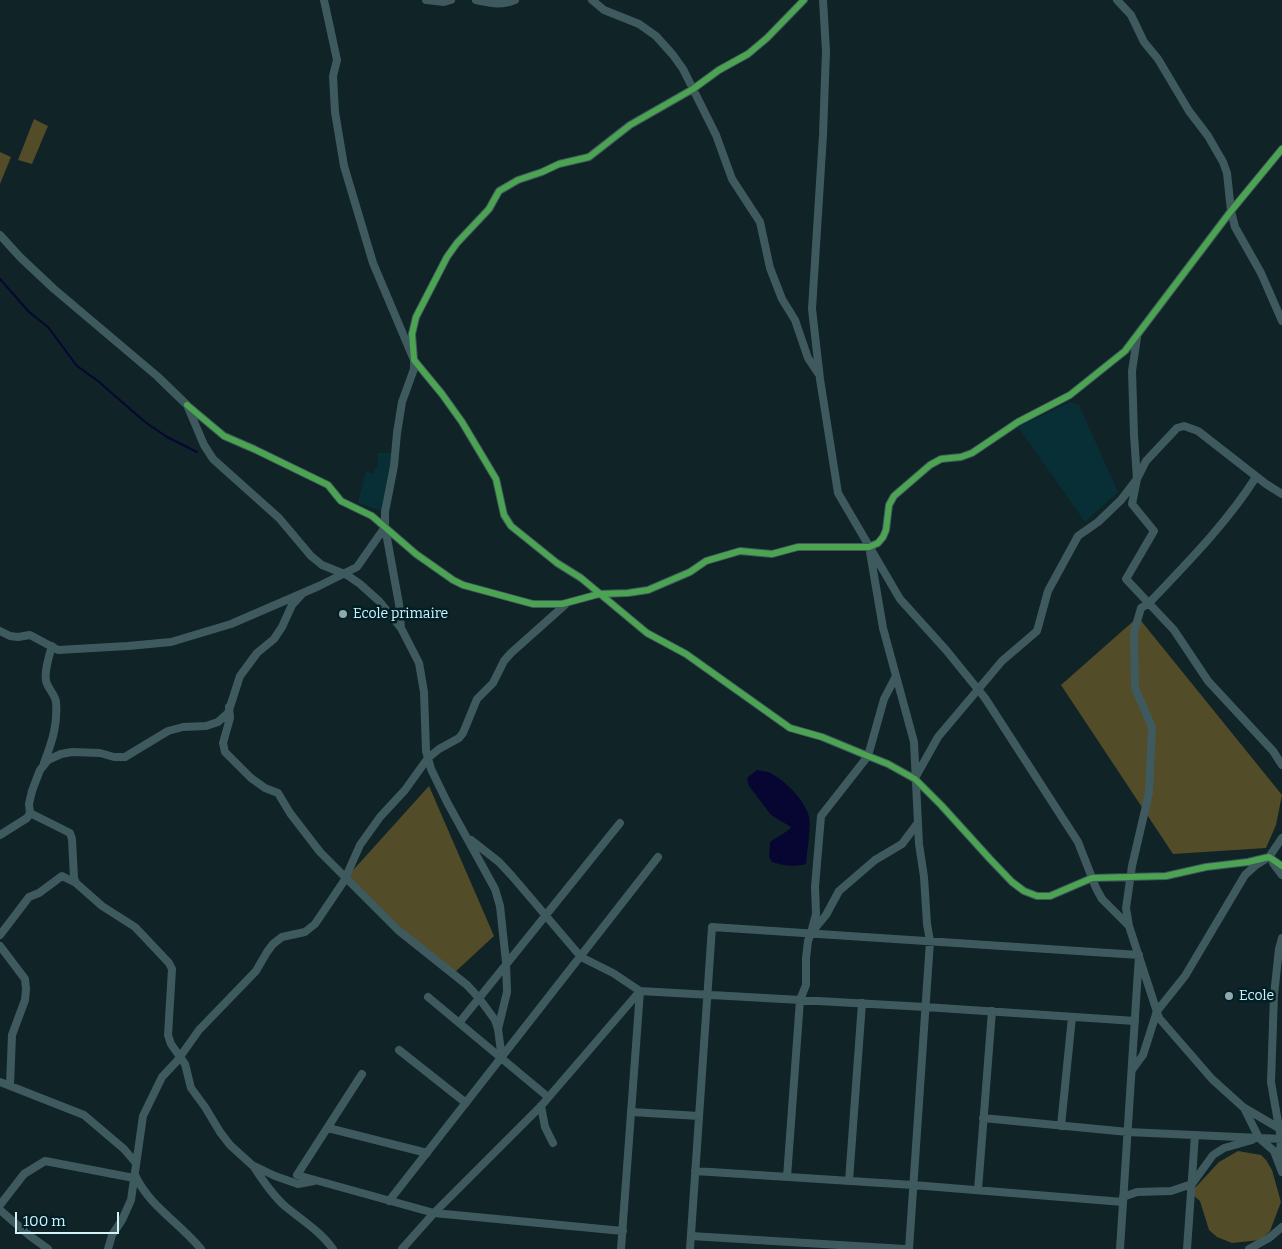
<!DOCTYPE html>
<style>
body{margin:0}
#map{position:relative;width:1282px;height:1249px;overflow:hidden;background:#102326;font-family:Bitter,serif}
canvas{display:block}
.scale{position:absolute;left:15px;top:1212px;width:104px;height:22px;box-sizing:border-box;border:2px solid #d3f1f8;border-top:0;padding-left:6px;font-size:15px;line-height:18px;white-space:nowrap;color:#d3f1f8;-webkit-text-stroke:4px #001f26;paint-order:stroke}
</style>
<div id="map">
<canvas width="1282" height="1249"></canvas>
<div class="scale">100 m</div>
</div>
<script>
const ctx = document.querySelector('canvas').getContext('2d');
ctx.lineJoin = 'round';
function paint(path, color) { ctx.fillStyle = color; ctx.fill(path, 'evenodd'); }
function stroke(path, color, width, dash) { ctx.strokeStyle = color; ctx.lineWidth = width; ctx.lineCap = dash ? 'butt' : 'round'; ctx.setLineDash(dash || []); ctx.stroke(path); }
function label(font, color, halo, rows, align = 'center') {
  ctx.font = font + ' Bitter,serif'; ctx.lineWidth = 5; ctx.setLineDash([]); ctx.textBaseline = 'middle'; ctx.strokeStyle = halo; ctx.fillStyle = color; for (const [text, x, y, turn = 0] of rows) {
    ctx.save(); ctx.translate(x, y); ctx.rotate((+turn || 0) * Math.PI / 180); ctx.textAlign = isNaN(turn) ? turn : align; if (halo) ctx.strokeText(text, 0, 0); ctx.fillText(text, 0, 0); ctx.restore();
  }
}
paint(new Path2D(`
 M1070,402L1079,405L1118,492L1085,522L1018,427Z
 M378,453H395L385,512L358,503L366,471L372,474L378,465Z`), '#082f36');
paint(new Path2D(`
 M34,119L48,126L32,164L18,160Z
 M0,152L11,157L0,184Z
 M1138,617L1282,795L1276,825L1266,848L1173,854L1061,685Z
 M429,786L494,936L453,974L346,878Z
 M1238,1151L1261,1155L1266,1160L1272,1170L1281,1202L1270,1231L1266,1235L1260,1240L1232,1243L1217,1237L1209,1230L1200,1201L1194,1196V1189L1219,1162Z`), '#534c28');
paint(new Path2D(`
 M757,770C760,771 765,771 768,772C783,778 806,801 809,817C811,830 807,851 806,864C794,867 784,866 772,862L769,857L770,842C776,837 787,833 791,827L771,815L749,786L747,778Z`), '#070633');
stroke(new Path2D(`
 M0,279L29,312L48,327L77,366L98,381L145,422L167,437L197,452`), '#070633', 2);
stroke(new Path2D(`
 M324,0L337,60L333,76L335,112L344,166L373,263L414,360V369L402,402L397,433L394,466L385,512V527L399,604L401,628
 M426,0L444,2L451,0
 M476,0C491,3 500,6 515,0
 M592,0L604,10L639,24L656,36L673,55L683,69L716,135L732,179L760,222L770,268L782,299L795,320L808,358L818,373
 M804,0L767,38L748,54L719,70L693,89L630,125L589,157L559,164L542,172L518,180L499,191L489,209L457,243L447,257L416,317L412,334L414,360L442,394L462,422L496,479L504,515L511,526L557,563L581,578L647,633L686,654L790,728L822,737L868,756L888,764L915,779L941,805L990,859L1012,882L1024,891L1037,896H1050L1092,878L1166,876L1206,867L1248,862L1269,857L1282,866
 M823,0L826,51L823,135L812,309L820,379L838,493L900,599L946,650L985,698L1078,842L1096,888L1102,899L1129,926L1159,1018L1212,1079L1243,1107L1282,1130
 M1117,0L1131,15L1144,42L1158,59L1189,111L1208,136L1223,162L1227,173L1231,211L1235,227L1261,273L1282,321
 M0,235L20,257L54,289L157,376L187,405L204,445L213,459L279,518L311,556L322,565L347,575L360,584L379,601L401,628L419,663L424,692L426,751L431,769L447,802L495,889L500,906L506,962L507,992L498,1029
 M187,405L224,436L254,449L328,485L341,501L372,516L416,554L453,580L463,585L533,604H562L599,594L628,593L648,590L690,572L706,561L740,551L772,554L798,547H869L878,543L883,537L886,530L889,505L894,496L930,465L941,459L961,457L972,453L1018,422L1070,395L1125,351L1231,211L1282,149
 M1282,494L1266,484L1198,431L1184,426L1177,428L1146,461L1137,479L1132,504L1154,531L1126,579L1174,630L1208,681L1273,751L1282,765
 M870,552L883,628L914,742L919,844L924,877L927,924L930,941L909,1249
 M0,631L10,636L18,637L30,635L58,650L128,646L171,642L231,624L319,586L357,567L385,527
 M229,707L230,718L223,743L225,752L251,778L265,788L278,793L290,813L320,852L398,930L467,985L479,998L495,1020L498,1029L502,1059
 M44,763C52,742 58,724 56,702C55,694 48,689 46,681C44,671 49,656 52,646
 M915,778L938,737L1002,661L1037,631L1048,591L1078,536L1098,522L1121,500L1137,479L1134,435L1132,371L1137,338
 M30,813L70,833L72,839L74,878L76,883L102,906L135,927L169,963L172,969L168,1035L171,1044L185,1064L191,1088L205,1107L220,1132L230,1145L252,1165L275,1176L298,1184L314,1181
 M0,835L27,818L30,813L29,804L32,791L40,770L48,760L61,754L72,752L100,753L114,757H125L168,731L183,727L206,726L218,722L228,713L240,676L257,653L274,639L282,627L292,605L303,593
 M471,840L499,862L512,876L581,957L613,973L640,991L925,1007L1135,1021
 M1273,863L1282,875
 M1129,926L1126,908L1132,866L1149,793L1152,727L1135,688L1134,632L1141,608L1149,603C1187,563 1226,524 1256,477
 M812,929L816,914L815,887L821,816L868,756L884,699L896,676
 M0,935L29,897L39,893L62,876L76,883
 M0,946L25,979L26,989L25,1000L12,1035L10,1085
 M428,997L548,1097
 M459,1023L620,823
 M399,1050L466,1103
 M1132,1070L1143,1055L1157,1011L1185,976L1245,875L1256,865L1269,857L1282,838
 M362,1074L297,1175L434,1213L541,1106L640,991
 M0,1082L84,1115L124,1149L136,1163
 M541,1106L545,1127L553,1143
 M1244,1108L1259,1138L1274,1151L1282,1172
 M631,1112L699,1116
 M983,1118L1128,1132L1282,1139
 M1061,1126L1072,1017
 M328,1128L427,1153
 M1279,1164L1281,1139L1271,1082L1274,995L1279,949L1282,938
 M254,1167C263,1181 273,1196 286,1207C302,1220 321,1232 333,1249
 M695,1171L913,1185L1123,1202
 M135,1175C149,1206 180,1223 201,1249
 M787,1177L800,1000L806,985V958L808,941L811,933L826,915L839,891L875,860L902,844L917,824
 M849,1181L862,1003
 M978,1190L992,1011
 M1123,1197L1137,1192L1171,1191L1192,1184L1213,1155L1224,1148L1252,1140
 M389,1201L658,857
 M0,1205L24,1174L45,1161L134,1178
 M0,1210L30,1236L48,1249
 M691,1236L905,1249
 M108,1249L112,1235L122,1220L131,1200L143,1116L162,1077L177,1061L199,1030L256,971L267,952L273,944L282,937L305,932L315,924L344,881L360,845L380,817L405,790L428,758L439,749L459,738L463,733L477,699L493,683L504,661L511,653L566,604
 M402,1249L434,1213L623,1231
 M621,1249L640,991
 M690,1249L712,927L1139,955L1120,1249
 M1187,1249L1195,1135
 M1249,1249L1269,1238L1282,1227`), '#3f5a5e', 8);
stroke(new Path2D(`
 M804,0L767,38L748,54L719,70L693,89L630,125L589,157L559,164L542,172L518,180L499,191L489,209L457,243L447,257L416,317L412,334L414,360L442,394L462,422L496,479L504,515L511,526L557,563L581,578L647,633L686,654L790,728L822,737L868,756L888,764L915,779L941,805L990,859L1012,882L1024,891L1037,896H1050L1092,878L1166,876L1206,867L1248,862L1269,857L1282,866
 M187,405L224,436L254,449L328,485L341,501L372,516L416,554L453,580L463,585L533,604H562L599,594L628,593L648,590L690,572L706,561L740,551L772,554L798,547H869L878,543L883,537L886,530L889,505L894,496L930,465L941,459L961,457L972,453L1018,422L1070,395L1125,351L1231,211L1282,149`), '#4ca352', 6);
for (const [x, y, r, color] of [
 [343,614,5,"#8fa9ae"],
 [1229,996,5,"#8fa9ae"]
]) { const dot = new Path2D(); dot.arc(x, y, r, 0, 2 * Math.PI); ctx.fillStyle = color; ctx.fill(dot); stroke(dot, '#001f26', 2); }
label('14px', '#d3f1f8', '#001f26', [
 ["Ecole primaire",353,614],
 ["Ecole",1239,996]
], 'left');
</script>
